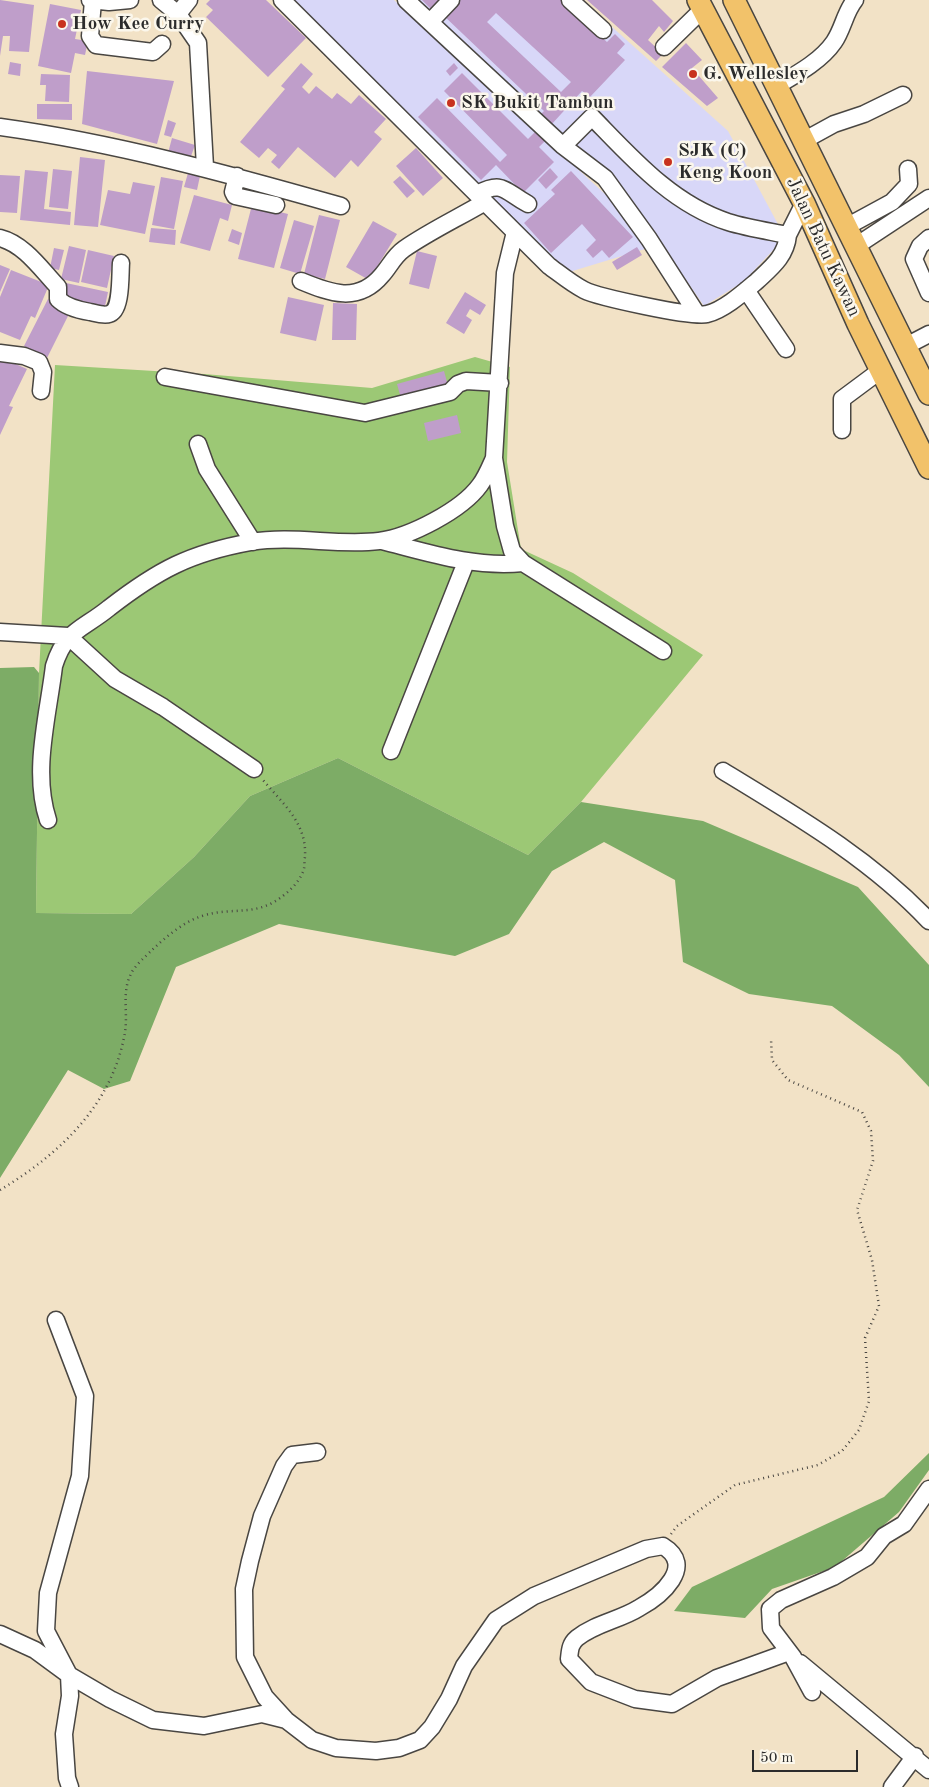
<!DOCTYPE html>
<style>
body{margin:0}
#map{position:relative;width:929px;height:1787px;overflow:hidden;background:#f2e2c6;font-family:"Old Standard TT",serif}
canvas{display:block}
.scale{position:absolute;left:752px;top:1750px;width:106px;height:22px;box-sizing:border-box;border:2px solid #2b2b2b;border-top:0;padding-left:6px;font-size:15px;line-height:18px;white-space:nowrap;color:#2b2b2b;-webkit-text-stroke:4px #fbf7ec;paint-order:stroke}
</style>
<div id="map">
<canvas width="929" height="1787"></canvas>
<div class="scale">50 m</div>
</div>
<script>
const ctx = document.querySelector('canvas').getContext('2d');
ctx.lineJoin = 'round';
function paint(path, color) { ctx.fillStyle = color; ctx.fill(path, 'evenodd'); }
function stroke(path, color, width, dash) { ctx.strokeStyle = color; ctx.lineWidth = width; ctx.lineCap = dash ? 'butt' : 'round'; ctx.setLineDash(dash || []); ctx.stroke(path); }
function label(font, color, halo, rows, align = 'center') {
  ctx.font = font + ' "Old Standard TT",serif'; ctx.lineWidth = 5; ctx.setLineDash([]); ctx.textBaseline = 'middle'; ctx.strokeStyle = halo; ctx.fillStyle = color; for (const [text, x, y, turn = 0] of rows) {
    ctx.save(); ctx.translate(x, y); ctx.rotate((+turn || 0) * Math.PI / 180); ctx.textAlign = isNaN(turn) ? turn : align; if (halo) ctx.strokeText(text, 0, 0); ctx.fillText(text, 0, 0); ctx.restore();
  }
}
paint(new Path2D(`
 M293,0H394L618,206L645,249L566,273Z
 M414,0H582L728,131L780,228L776,247L743,282L704,306L622,188L559,136Z`), '#d8d7f8');
paint(new Path2D(`
 M475,357L510,367L507,462L521,549L573,573L703,655L581,802L528,855L338,758L250,796L194,857L131,914L36,913L39,673L55,365L204,374L372,388Z`), '#9cc875');
paint(new Path2D(`
 M34,667L39,673L36,913L131,914L194,857L250,796L338,758L528,855L581,802L703,821L858,887L929,965V1087L899,1055L832,1006L749,994L683,962L675,880L604,842L552,871L509,934L455,956L279,924L176,967L130,1081L104,1089L68,1070L0,1178V668Z
 M929,1453V1470L899,1512L835,1567L772,1589L745,1618L674,1611L692,1587L884,1497Z`), '#7dac66');
paint(new Path2D(`
 M0,0L34,5L29,52L9,51L10,36H3L0,56Z
 M210,0H266L306,38L268,77L206,17L213,10L206,4Z
 M422,0H447L435,13Z
 M457,0H562L607,42L615,34L625,44L617,53L625,60L590,97L582,91L551,125L540,115L544,111L443,15ZM496,13L571,82L561,92L487,22Z
 M587,0H652L673,21L664,32L659,26L648,40L663,54L656,61Z
 M50,4L81,10L75,39L88,41L85,55L75,53L71,73L38,66Z
 M686,43L702,60L692,68L718,98L707,106L662,67Z
 M10,62L21,64L20,76L8,74Z
 M301,63L313,74L302,87L309,94L316,86L332,99L337,93L351,104L359,95L386,119L374,132L382,139L358,167L351,160L335,178L298,147L279,169L271,162L277,155L268,148L259,158L240,142L285,89L281,86Z
 M454,63L458,68L450,76L446,71Z
 M87,71L174,81L157,144L82,124Z
 M462,73L528,139L536,131L545,141L539,147L554,162L523,193L496,165L481,180L418,117L437,98L500,162L507,155L444,91Z
 M41,74L70,75L69,102L45,101L46,85H40Z
 M37,104H72V120L37,119Z
 M168,120L176,123L171,137L164,135Z
 M172,138L195,145L190,159L168,153Z
 M416,148L443,178L423,196L396,166Z
 M80,157L105,160L98,227L74,225Z
 M550,168L558,177L546,189L538,180Z
 M53,169L72,171L68,209L49,207Z
 M25,170L48,172L44,209L71,212L70,225L20,220Z
 M571,171L633,237L609,258L602,250L593,258L586,250L596,240L582,224L551,253L524,223L555,194L551,190Z
 M188,173L200,176L197,190L184,187Z
 M0,175L20,176L17,213L0,212Z
 M400,176L415,191L407,198L393,182Z
 M161,177L183,181L174,229L152,225Z
 M133,182L155,186L145,234L100,225L108,190L130,194Z
 M194,195L232,205L228,221L220,218L210,251L180,243Z
 M252,205L288,214L274,268L238,259Z
 M319,215L340,220L325,279L304,274Z
 M294,220L314,226L300,274L280,268Z
 M373,221L397,234L369,280L346,267Z
 M151,228L176,230L175,245L149,242Z
 M232,229L242,233L239,245L228,241Z
 M69,246L86,250L79,283L61,279Z
 M637,247L642,255L617,270L612,262Z
 M54,248L64,250L59,270L50,268Z
 M88,250L114,256L107,288L81,282Z
 M417,251L437,256L429,289L409,284Z
 M0,265L10,269L0,292Z
 M11,270L49,285L35,318L31,316L20,340L0,332V297Z
 M66,283L108,292L104,311L63,302Z
 M465,292L486,305L480,315L470,309L466,316L472,320L464,334L446,323Z
 M288,297L324,305L316,341L280,333Z
 M48,299L71,310L47,358L24,346Z
 M333,303L357,304L356,340H332Z
 M0,357L27,369L9,406L13,407L0,435Z
 M444,371L449,389L402,402L397,384Z
 M457,415L461,433L428,441L424,423Z`), '#bf9eca');
const minor = new Path2D(`
 M90,0L109,2L130,0
 M161,0L178,14L198,43L205,167
 M282,0L549,266C560,274 572,284 584,290C598,297 693,318 707,314C724,310 744,292 757,281C772,267 786,256 788,235
 M406,0L563,146L605,178L649,239L697,314
 M570,0L603,30
 M93,1L90,36L96,45L153,52L162,44
 M178,14L189,0
 M430,22L451,0
 M664,47L703,9
 M778,85C797,74 821,61 834,42C843,29 845,12 855,0
 M0,127C116,143 228,174 341,206
 M803,141L834,124L864,114L903,95
 M563,146L592,117C632,158 672,204 728,222C747,228 768,231 788,235L804,203
 M237,176L233,192L235,196L276,205
 M477,194C503,180 504,191 528,204
 M846,227L892,202L909,184L908,169
 M0,238C24,244 41,269 58,287V299C66,307 78,310 90,312C95,313 104,316 109,314C122,311 120,274 121,263
 M929,238L920,246L914,259L929,293
 M856,246L929,198
 M301,281C330,293 358,304 382,275C390,266 394,256 404,249C430,231 458,218 485,202
 M746,290L786,349
 M906,346L929,334
 M0,353L24,356L39,362L43,372L41,391
 M165,377L365,413L450,392L458,384L466,381L500,383
 M842,430V399L881,370
 M198,444L207,469L253,542
 M494,458L505,526L512,551L523,563L663,651
 M382,541C429,553 474,568 523,563
 M0,632L68,636L115,679L163,707L254,769
 M391,751L466,562
 M723,771C795,815 871,859 929,921
 M48,820C32,772 48,716 54,666C65,630 82,630 109,608C158,570 190,553 251,542C293,535 338,546 379,541C410,537 462,510 480,485C486,477 490,467 494,458L505,273L515,232
 M56,1320L85,1396L80,1476L48,1593L46,1631L69,1675L70,1696L64,1734L67,1778L70,1787
 M317,1452L292,1455L284,1466L262,1516L250,1561L244,1589L245,1657L265,1697L286,1720L312,1740L336,1748L376,1751L399,1748L420,1740L432,1727L449,1699L464,1666L496,1620L534,1596L646,1549L663,1546C696,1566 661,1596 639,1608C620,1620 596,1623 577,1638C570,1644 570,1650 569,1659L591,1682L635,1699L672,1704L717,1678L789,1652
 M0,1634L35,1650L69,1675L110,1699L153,1720L204,1726L262,1714L286,1720
 M800,1663L929,1770
 M812,1692L793,1657L771,1628L770,1609L781,1600L833,1577L867,1557L884,1536L904,1524L929,1489
 M892,1787L915,1756`);
const major = new Path2D(`
 M698,0L804,203L858,324L929,468
 M734,0L929,394`);
stroke(minor, '#494642', 19);
stroke(major, '#494642', 24);
stroke(new Path2D(`
 M0,1190C60,1154 113,1104 125,1032C128,1014 122,993 130,976C133,967 145,957 152,950C166,937 183,922 202,916C233,906 256,918 284,895C292,889 299,881 303,872C305,868 304,862 305,857C307,823 283,804 263,780
 M671,1534L677,1526L735,1485L818,1465L842,1451L859,1430L869,1401L865,1338L879,1306L872,1260L857,1210L873,1161L871,1131L862,1112L788,1080L772,1060L771,1039`), '#494642', 2.5, [1, 4]);
stroke(minor, '#fff', 16);
stroke(major, '#f2c26a', 21);
for (const [x, y, r, color] of [
 [62,24,5,"#c8321e"],
 [693,74,5,"#c8321e"],
 [451,103,5,"#c8321e"],
 [668,162,5,"#c8321e"]
]) { const dot = new Path2D(); dot.arc(x, y, r, 0, 2 * Math.PI); ctx.fillStyle = color; ctx.fill(dot); stroke(dot, '#fbf7ec', 2); }
label('bold 19px', '#2b2b2b', '#fbf7ec', [
 ["How Kee Curry",72,24],
 ["G. Wellesley",703,74],
 ["SK Bukit Tambun",461,103],
 ["SJK (C)",678,151],
 ["Keng Koon",678,173]
], 'left');
label('19px', '#2b2b2b', '#fbf7ec', [
 ["Jalan Batu Kawan",823,247,65]
]);
</script>
